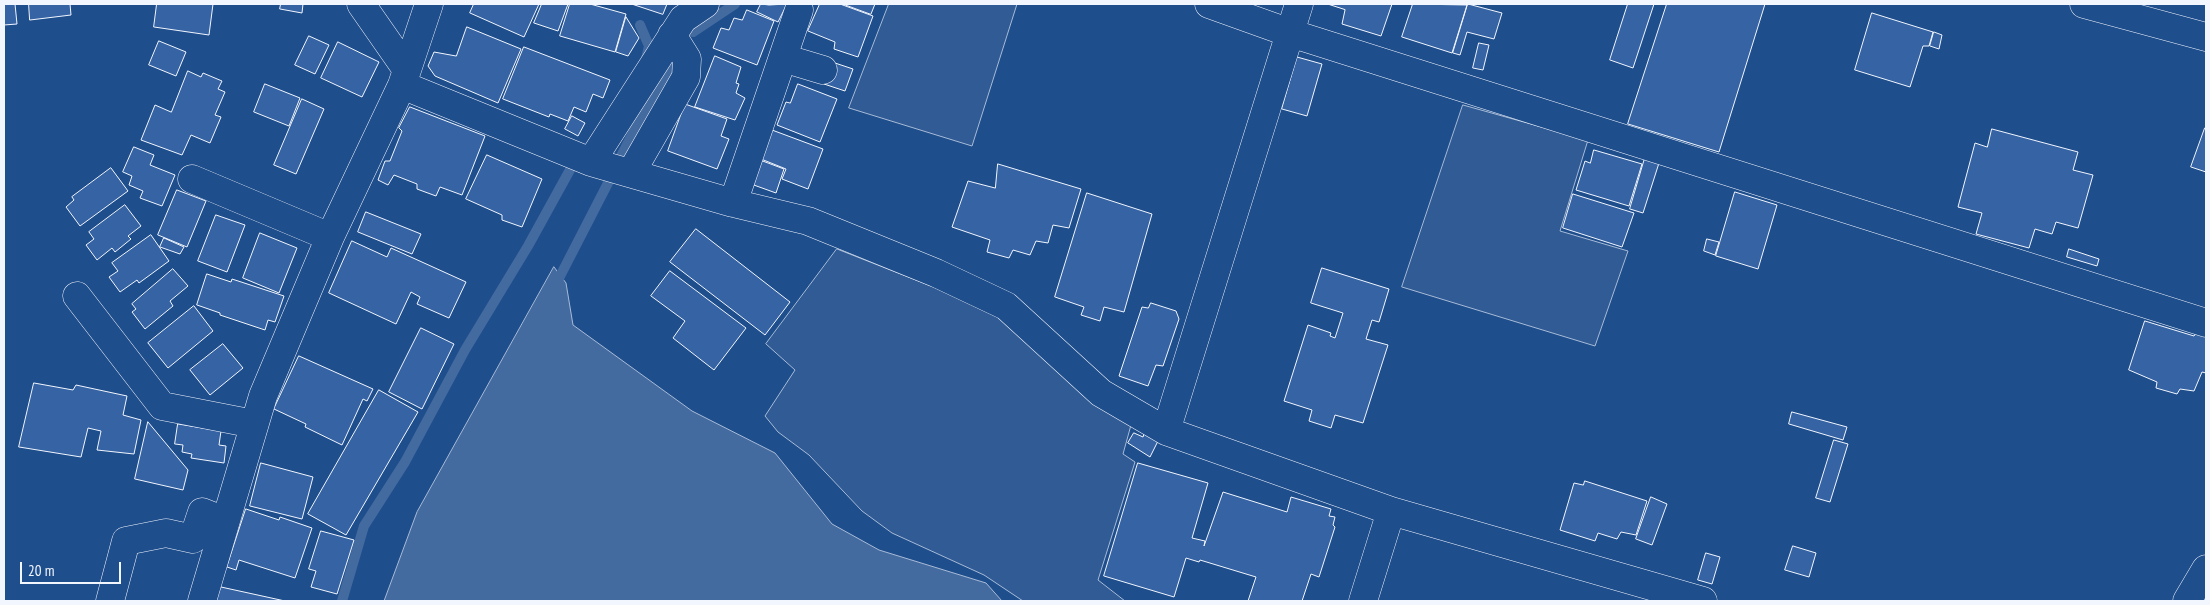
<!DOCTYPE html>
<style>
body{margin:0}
#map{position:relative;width:2210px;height:605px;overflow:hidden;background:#1f4e8c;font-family:"PT Sans Narrow",sans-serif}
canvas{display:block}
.frame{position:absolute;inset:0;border:5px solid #f2f6ff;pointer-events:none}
.scale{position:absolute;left:20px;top:562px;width:101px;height:22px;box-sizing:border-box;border:2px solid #f2f6ff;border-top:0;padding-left:6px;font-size:15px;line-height:18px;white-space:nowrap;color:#f2f6ff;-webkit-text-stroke:4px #1f4e8c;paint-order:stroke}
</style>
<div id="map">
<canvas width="2210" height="605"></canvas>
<div class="frame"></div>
<div class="scale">20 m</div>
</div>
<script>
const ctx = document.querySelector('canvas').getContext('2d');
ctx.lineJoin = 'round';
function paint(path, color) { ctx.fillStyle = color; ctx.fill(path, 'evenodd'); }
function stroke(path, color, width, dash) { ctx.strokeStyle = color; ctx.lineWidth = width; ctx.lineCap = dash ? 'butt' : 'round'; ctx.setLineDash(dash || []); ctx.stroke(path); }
const built = new Path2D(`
 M889,4H1017L972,146L849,108Z
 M1463,105L1588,140L1560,231L1628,251L1595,346L1402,287Z
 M837,249L997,312L1131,425L1123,454L1135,462L1098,580L1125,601H1023L984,575L892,533L862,511L809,455L778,432L765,416L795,370L766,344Z`);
paint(built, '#305b95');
stroke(built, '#a8bbd7', 1);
const water = new Path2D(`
 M554,267L566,283L573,325L692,411L775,453L832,524L879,550L986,583L1002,601H384L417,512Z`);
paint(water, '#446ba0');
stroke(water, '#a8bbd7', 1);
stroke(new Path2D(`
 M640,25L649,46L646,59
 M693,32L735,4
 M619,160L636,127L673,68
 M555,286L608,183
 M342,601L364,526L405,462L465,350L528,246L571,168`), '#446ba0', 10);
const building = new Path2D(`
 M4,4H15L17,24L4,25Z
 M29,4H70L71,15L30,20Z
 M157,4H213L209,35L154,27Z
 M281,4H303L302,13L280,9Z
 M474,4H539L524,37L470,13Z
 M542,4H568L558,31L534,23Z
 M570,4H590L626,14L615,52L560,36Z
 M632,4H667L663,14Z
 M761,4L769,5L787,4L778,22L757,12Z
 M820,4H840L873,16L858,57L834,49L835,42L808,31Z
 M843,4H875L871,14Z
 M1328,4H1392L1381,36L1342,24L1345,10Z
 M1413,4L1467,5L1452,53L1402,37Z
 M1468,4L1502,13L1494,39L1467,32L1460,55L1453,53Z
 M1628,4H1654L1633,68L1610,60Z
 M1667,4H1765L1719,152L1628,124Z
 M747,10L774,21L757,65L713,48L721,28L729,30L734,18L742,20Z
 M1872,13L1933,32L1929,46H1923L1910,87L1855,70Z
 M626,17L639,38L628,56L616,52Z
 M467,27L521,49L498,103L435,76L428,66L434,52L456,56Z
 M1934,32L1942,35L1939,49L1930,46Z
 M309,36L329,45L315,74L295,65Z
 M159,41L186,52L176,76L149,65Z
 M338,42L379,62L362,97L321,78Z
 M1479,43L1489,45L1483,70L1473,68Z
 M524,47L610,80L603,98L593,94L586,112L574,107L568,121L550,114L549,117L503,99Z
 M715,56L741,67L736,83L739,84L736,93L745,98L735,120L695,107Z
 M1297,57L1322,64L1307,116L1282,109Z
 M832,62L853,69L845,91L824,84Z
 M188,71L201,77L203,73L222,81L218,89L225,92L215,115L221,117L210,143L191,135L182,155L141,140L155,105L171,112Z
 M265,84L300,98L289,126L254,112Z
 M798,84L837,99L820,142L777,125L786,102L790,103Z
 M302,99L324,109L296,174L274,165Z
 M685,104L727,119L721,136L729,139L717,169L668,151Z
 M410,107L485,136L462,195L440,187L436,196L417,189V184L394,175L388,185L378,180L385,161H390L402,131L399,128Z
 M572,116L585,123L578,136L565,129Z
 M2205,128H2206V172L2191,167Z
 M1992,129L2078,152L2073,170L2093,175L2078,228L2056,222L2052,234L2035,229L2029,248L1976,234L1982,213L1958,207L1975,143L1987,147Z
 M772,130L823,149L808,189L782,179L786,169L761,159Z
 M134,147L154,155L150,165L175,175L162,206L140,198L143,191L129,185L132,176L123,172Z
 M1594,150L1642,164L1629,206L1576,190L1585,161L1590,163Z
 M487,155L542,179L522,227L502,220V215L466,199Z
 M1645,158L1659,163L1643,213L1630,209Z
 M760,160L784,169L776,193L751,184Z
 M998,164L1081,189L1069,228L1053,225L1048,243L1036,241L1030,255L1013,250L1009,258L987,252L990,240L952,227L968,181L995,188Z
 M111,168L128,191L80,226L66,207L74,200L72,197Z
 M177,190L206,201L187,247L158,235Z
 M1735,192L1777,205L1758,269L1716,256Z
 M1087,193L1152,214L1124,312L1104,307L1100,321L1081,315L1084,307L1055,297Z
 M1573,194L1634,213L1622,247L1563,228Z
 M125,205L141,226L128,236L131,239L115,252L112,248L97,260L86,245L94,239L89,232Z
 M366,212L421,234L412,254L358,232Z
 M216,215L245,225L227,272L198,261Z
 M696,229L790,302L765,335L670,262Z
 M260,233L297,248L279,293L243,278Z
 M151,235L169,261L139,283L137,280L120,292L109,277L118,271L112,263Z
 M164,238L184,247L180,254L160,247Z
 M1707,239L1719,242L1715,255L1704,251Z
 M352,241L387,257L391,248L466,282L449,318L417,304L420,297L411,292L396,324L329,293Z
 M2069,249L2099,259L2097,266L2067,257Z
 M1322,268L1389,289L1379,322L1372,320L1366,339L1388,345L1363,423L1335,415L1331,428L1309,421L1312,410L1284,401L1308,325L1331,333L1330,336L1335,338L1343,313L1311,303Z
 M173,269L188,286L170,301L173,306L145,329L132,312L136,309L132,304Z
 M670,271L746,328L714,370L673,338L685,321L651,296Z
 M207,274L231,282L232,279L284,296L275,322L268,320L265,330L220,315V313L197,305Z
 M1151,303L1176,311L1179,319L1163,366L1156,365L1148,386L1119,376L1142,307L1148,308Z
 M194,306L213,331L168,368L148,343Z
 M2145,321L2194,336L2198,330L2206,333V373L2202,372L2194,391L2180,389L2177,394L2156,388L2157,382L2129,370Z
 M421,328L454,344L422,409L389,392Z
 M223,344L243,368L210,395L190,370Z
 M299,356L373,389L367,401L363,399L342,445L305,427L306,424L274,409Z
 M34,383L73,390L76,385L127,396L123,415L141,420L134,454L97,450L101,431L88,428L81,457L19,447Z
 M379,390L418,412L346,535L308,514Z
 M1792,412L1847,427L1843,440L1789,424Z
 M148,422L188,470L183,490L135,479Z
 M178,424L221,431L219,445L226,446L224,463L191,458L192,454L182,452L183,445L175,444Z
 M1134,433L1143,437L1144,434L1158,441L1150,457L1128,443Z
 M1834,440L1848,444L1830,502L1816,498Z
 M261,463L313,477L302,519L250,506Z
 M1138,463L1208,483L1192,538L1205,541L1204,546L1223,492L1287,512L1291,497L1331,509L1329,516L1335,517L1333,525L1335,527L1319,577L1311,574L1302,601H1248L1256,577L1200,560L1199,562L1186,558L1174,597L1104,576Z
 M1585,481L1647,501L1636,535L1621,532L1617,539L1598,533L1595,541L1560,530L1574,483L1583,485Z
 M1651,497L1667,504L1652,545L1636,539Z
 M246,509L279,520L280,517L312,528L295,578L239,560L236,570L227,567Z
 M321,531L354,540L337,594L311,587L316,571L309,569Z
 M1793,546L1816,553L1809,577L1785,570Z
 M1706,553L1720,557L1712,584L1698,580Z
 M221,587L285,601H216Z`);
paint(building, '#3563a3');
stroke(building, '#f2f6ff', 1);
const minor = new Path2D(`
 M361,4L407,70
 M1209,4L1290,33L2206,323
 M783,58L823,70
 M402,85L591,162L733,203L808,221L936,273L1006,306L1101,393L1166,431L1391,511L1703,601
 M591,162L683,19L705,4
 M631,173L686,77L687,59L672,35
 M192,179L330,237
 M733,203L799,10
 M77,296L162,406L254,424
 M1166,431L1299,4
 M110,601L126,541L166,533L193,539L202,512L225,521
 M202,601L263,396L330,237L402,85L429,4
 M1363,601L1391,511
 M2187,601L2206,569`);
const trunk = new Path2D(`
 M2084,4L2206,37`);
stroke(minor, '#f2f6ff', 29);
stroke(trunk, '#f2f6ff', 29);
stroke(minor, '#1f4e8c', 28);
stroke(trunk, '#1f4e8c', 28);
</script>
